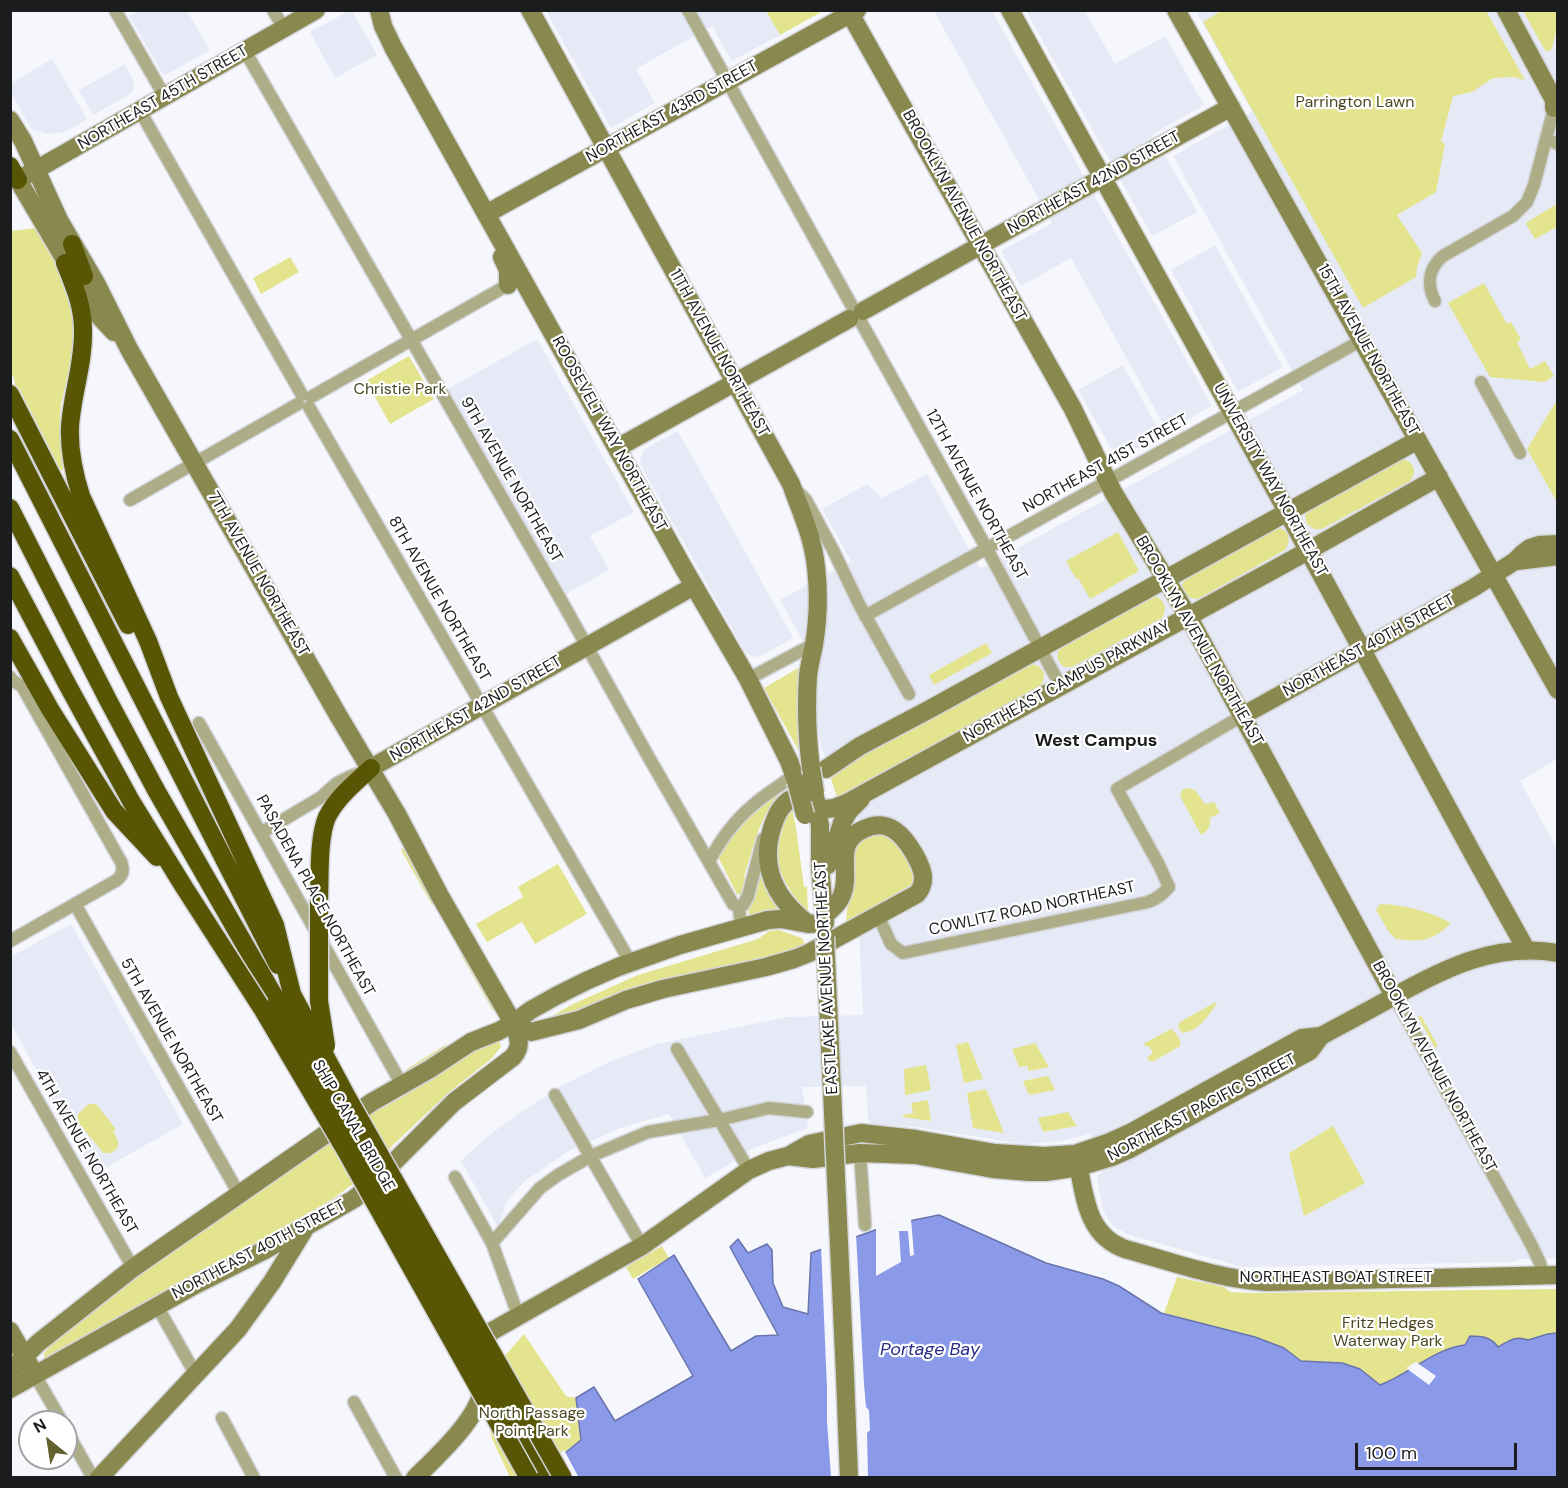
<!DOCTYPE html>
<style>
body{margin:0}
#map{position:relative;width:1568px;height:1488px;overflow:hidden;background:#f6f7fd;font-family:"DM Sans",sans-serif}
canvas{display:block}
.frame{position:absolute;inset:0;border:12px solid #1b1c1e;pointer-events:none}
.north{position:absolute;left:18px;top:1410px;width:60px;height:60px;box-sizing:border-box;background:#fff;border:2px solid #a4a4a5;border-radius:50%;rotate:330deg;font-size:16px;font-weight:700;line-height:24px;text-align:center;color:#1b1c1e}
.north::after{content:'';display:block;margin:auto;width:21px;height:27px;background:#63622f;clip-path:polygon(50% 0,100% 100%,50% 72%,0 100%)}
.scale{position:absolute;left:1355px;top:1443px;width:162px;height:27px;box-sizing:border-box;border:3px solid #1b1c1e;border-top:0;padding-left:8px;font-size:18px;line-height:21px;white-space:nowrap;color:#1b1c1e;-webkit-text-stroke:4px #fff;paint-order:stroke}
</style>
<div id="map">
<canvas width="1568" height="1488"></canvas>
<div class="frame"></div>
<div class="north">N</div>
<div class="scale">100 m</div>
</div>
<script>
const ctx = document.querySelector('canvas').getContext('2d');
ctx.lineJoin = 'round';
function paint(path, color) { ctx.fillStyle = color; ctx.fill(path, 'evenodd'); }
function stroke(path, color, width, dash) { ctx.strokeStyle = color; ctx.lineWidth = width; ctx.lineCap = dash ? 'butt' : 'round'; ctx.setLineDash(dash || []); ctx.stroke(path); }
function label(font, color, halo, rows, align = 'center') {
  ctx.font = font + ' "DM Sans",sans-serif'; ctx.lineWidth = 4.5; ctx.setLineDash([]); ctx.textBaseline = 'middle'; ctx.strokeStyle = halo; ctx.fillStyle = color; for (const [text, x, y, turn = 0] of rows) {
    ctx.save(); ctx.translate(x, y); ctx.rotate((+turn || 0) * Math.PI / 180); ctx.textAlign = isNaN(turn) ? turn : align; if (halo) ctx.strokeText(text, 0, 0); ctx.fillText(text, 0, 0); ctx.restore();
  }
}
paint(new Path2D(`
 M138,11H187L210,50L164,76L129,16Z
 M349,11H352L377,55L335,78L310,32Z
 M546,11H766L780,35L732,61L712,26L636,69L655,103L611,128Z
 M934,11H992L1212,406L1167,431L1071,258L1021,286L1001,251L1052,223Z
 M1026,11H1085L1115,64L1165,36L1204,105L1153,134L1197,212L1152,236Z
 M1196,11H1557V759L1520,781L1557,849V1259H1520L1516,1262L1242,1267L1127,1234L1112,1225L1106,1216L1103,1210L1097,1179L1098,1175L1102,1172L1090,1134L1060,1141L1029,1144L1015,1143L916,1127L870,1124L868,1119L866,1086L802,1087L808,1128L751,1149L725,1167L705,1178L669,1114L620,1128L569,1151L525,1181L511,1196L505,1206L498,1227L461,1161L483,1140L515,1116L565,1084L609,1062L657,1044L787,1017L863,1015L855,851L858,822L821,748L820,737H798L814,661L780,600L851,561L822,509L867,484L882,498L927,474L980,569L1303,390L1173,156L1252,112Z
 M52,59L87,119L65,132L48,134L31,129L11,93V83Z
 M125,64L134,82L133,91L127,96L93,115L79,90Z
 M1215,245L1283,367L1238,392L1171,270Z
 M537,339L634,512L590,536L609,570L562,596L444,391Z
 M1123,365L1161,434L1117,459L1078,390Z
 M678,431L793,638L762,655L758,657L751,656L745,652L640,464L641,456L645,449Z
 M71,924L183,1124L94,1174L11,1024L10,957Z`), '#e6eaf6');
paint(new Path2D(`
 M1223,10L1486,11L1525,80L1513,77L1493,78L1472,92L1453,96L1441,141L1445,144L1436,192L1397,215L1422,253L1417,267L1416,277L1363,308L1203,22Z
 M766,11H823L780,35Z
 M1523,11H1557V27L1552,49L1546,52Z
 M1557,204V227L1535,239L1526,224L1527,222Z
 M36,228L65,277L79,332L61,404L60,417L63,469L61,471L20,390L15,388V381L11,372V231Z
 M290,257L299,272L261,294L253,278Z
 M1484,283L1507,324L1511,322L1521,339L1517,342L1530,369L1545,361L1554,376L1544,382L1490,377L1448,303Z
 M409,356L434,399L390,424L366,381Z
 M1557,400V502L1527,449Z
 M1402,459C1414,461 1418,472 1410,481L1322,529H1314L1307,524L1305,516L1309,508Z
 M1277,527C1289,530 1292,540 1285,550L1198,599C1189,599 1183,595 1182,586L1185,577Z
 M1118,532L1139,571L1090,599L1078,578L1076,579L1066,561Z
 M1150,596C1163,596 1169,607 1162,618L1072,667H1064C1057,662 1055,654 1061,646Z
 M986,643L992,653L934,685L929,675Z
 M805,664V762L764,688Z
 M1029,664C1042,664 1048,674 1041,685L837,797L830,776L860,756Z
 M1187,788L1195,790L1205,804L1214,802L1220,813L1210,818C1211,826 1208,831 1201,835L1180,796L1182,790Z
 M778,793L779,795C759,818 753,848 744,877L746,878L742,894L740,895L737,894L718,857L722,849L748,816Z
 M792,809L796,828L804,887H807L808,914C788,888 767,863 780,829C784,822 786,815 792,809Z
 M865,834L892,835L918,870L914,883L862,913L854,923L846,921L849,893L850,853Z
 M405,847L437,902L432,905L401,850Z
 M558,864L587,914L535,944L522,922L487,942L476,924L523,897L518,887Z
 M760,873L771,896H772L783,912L750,918C744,905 755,886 760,873Z
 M1380,904C1406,905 1428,911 1451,923C1432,942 1421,942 1396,939L1389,932L1376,910Z
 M779,930L802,938L805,944L788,951L555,1022L540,1023L573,1004L638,975L758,939L769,931Z
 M466,953L496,1010L493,1011L461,955Z
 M1214,1003H1217C1208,1017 1199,1031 1182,1033L1178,1027L1180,1022Z
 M1421,1016L1438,1046L1435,1048L1418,1017Z
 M1171,1029C1176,1032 1182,1041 1180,1046L1154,1061H1149L1147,1057L1153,1053L1149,1046L1146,1047L1144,1044L1145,1043Z
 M499,1041L501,1047L491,1059L448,1093L394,1144L376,1164L356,1182L331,1200L212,1268L46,1359L44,1358V1353L57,1339L103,1299L321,1143L460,1058L481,1047Z
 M968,1042L983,1079L964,1083L956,1045Z
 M1035,1043L1049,1067L1029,1071L1027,1066L1019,1067L1012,1049Z
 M447,1044V1048L410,1069L405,1070Z
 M926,1065L931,1090L905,1095L904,1069Z
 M1048,1076L1055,1090L1029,1095L1023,1081Z
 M986,1089L1004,1133L973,1128L967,1093Z
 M928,1100L931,1121L903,1117V1115L913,1113L911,1103Z
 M89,1104H96L116,1129L113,1132C119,1140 122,1148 111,1153H103L100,1149L78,1122V1114Z
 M1068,1112L1077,1126L1043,1132L1038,1118Z
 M1333,1126L1365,1183L1304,1216L1289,1153Z
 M662,1246L669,1258L633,1279L626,1267Z
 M1177,1277L1224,1287L1230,1292L1254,1293L1557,1289V1337H1539L1528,1340C1516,1335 1509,1341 1498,1347L1490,1340L1456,1346L1391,1381L1380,1385L1342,1363L1301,1361L1284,1348L1255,1337L1164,1313Z
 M524,1334L566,1396L576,1398L581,1440L530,1477H510L492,1439L482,1394L502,1359Z`), '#e4e48f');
const water = new Path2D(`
 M939,1215L1046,1263L1103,1279L1119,1286L1161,1313L1255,1337L1284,1348L1301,1361L1342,1363L1360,1369L1380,1385C1410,1374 1433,1349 1465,1345L1470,1336C1482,1336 1491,1337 1498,1347C1509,1341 1516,1335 1528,1340L1548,1334L1557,1333V1477L534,1478L581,1440L576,1398L594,1387L615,1421L693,1376L638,1279L674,1255L731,1351L756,1336L778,1335L730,1247L738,1239L748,1253L767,1244L772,1250L773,1283L783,1307L808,1314L811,1253L889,1225Z`);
paint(water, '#8a9ae9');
stroke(water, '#6974ac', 1.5);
paint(new Path2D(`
 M911,1219L914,1255L910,1256L908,1231H899L901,1262L876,1276V1227Z
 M856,1234L864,1384L866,1407L869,1410L870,1430L867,1433L868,1477H831L827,1421V1389L821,1246Z
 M1416,1362L1436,1376L1429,1385L1406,1368Z
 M564,1450L579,1478L531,1477L532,1475Z`), '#f6f7fd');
const street = new Path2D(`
 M115,10L165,97
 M273,10L284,29
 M688,10L853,308
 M245,51L561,600L648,756L733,904L739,907L741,927
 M140,111L302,395
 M1546,139L1558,144
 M1435,301C1426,284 1429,268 1443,256L1513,216L1527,202L1534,185L1554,108H1558
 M861,322L987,549L1060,685
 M1481,382L1520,453
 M311,397L513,282
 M309,407L631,963
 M799,493L806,500L833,550L859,604L909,694
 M130,500L298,404
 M865,616L1362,340
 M10,677L13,681L22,686L121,862C124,869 123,875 117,880L10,941
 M748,679L814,644
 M199,723L402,1085
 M261,833L320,798L337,783L349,777L362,772
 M709,861C720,841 734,821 752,806C765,794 780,786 794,775
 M75,904L239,1194
 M739,907L743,905L748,896L763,839
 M878,915L891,944L903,953L1148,902C1157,899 1163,894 1169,887L1159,865L1117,789L1242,716
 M1394,996L1531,1244L1540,1263L1543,1275
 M677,1049L749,1170
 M10,1052L133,1268
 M555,1095L642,1246
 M860,1153L865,1225
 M455,1177L492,1243L518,1315
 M492,1243L540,1188L558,1175L591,1156L648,1132L719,1120L769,1108L807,1112
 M157,1306L196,1375
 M35,1375L62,1422
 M354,1402L396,1478
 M222,1418L254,1478
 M66,1430L93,1478`);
const secondary = new Path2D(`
 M379,10L383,26L393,47L683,567L748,679L789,761L796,781
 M530,10L791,484C801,512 813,537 816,567C819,592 818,620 814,645C812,655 809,666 808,676C806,707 807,737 811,768
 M848,10L1073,409L1113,492L1188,616L1394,996
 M1010,10L1279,497L1474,856L1527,951
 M1176,10L1558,690
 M1506,10L1554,100V108
 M10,120L23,141L59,220L96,283L129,349L338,715L397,814L440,896L513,1023C518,1037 523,1045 513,1057L454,1102L371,1185L354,1199L265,1250L195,1285L10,1389
 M25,176L316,10
 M18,180L77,280L87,303L114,332
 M486,214L857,10
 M502,257L508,270V285
 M863,311L1042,211L1231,107
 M617,448L849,319
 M1517,561L1558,556
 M1242,716L1473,588L1515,561L1522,554L1530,548L1539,545L1558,544
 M371,768L694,586
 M826,769L860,746L930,709L1418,440
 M789,800C779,808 776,816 772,828C760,868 775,898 807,923
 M816,800L820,826V866L825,922
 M809,801L818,810L834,808L847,803L1297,557L1439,477
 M828,865L842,823L849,811L861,799
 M513,1023L531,1032L579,1020L626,1000L663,989L766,967L794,959L809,953L917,894C928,881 922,868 915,855C904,836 889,817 864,829C832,843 852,872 842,895C839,904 831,909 824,916
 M1076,1155C1085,1192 1084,1234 1125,1249C1169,1261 1221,1280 1267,1282L1558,1275
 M788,1156L813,1159L860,1153L915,1155L993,1169L1029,1172H1046L1079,1167L1112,1157L1128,1150L1310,1051L1321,1036
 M10,1331L30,1366
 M471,1343L642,1246L749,1170L769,1161L788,1156L809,1144L861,1133L916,1139L995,1153L1045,1156L1075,1154L1110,1142L1132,1132L1302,1038L1321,1036C1345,1023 1368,1011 1391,998C1443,969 1495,942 1558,953
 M10,1371L38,1343L133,1268L372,1102L430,1069L471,1042L499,1031L513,1023L531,1010L556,996L586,981L618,967L680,945L768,920L781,919L808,924L825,923
 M845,1375L849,1478
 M99,1478L238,1329L272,1282L304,1230
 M415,1478C436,1457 487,1412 482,1381`);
const highway = new Path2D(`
 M10,166L18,180
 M72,244L84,276
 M65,263C74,285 83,306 83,330C84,363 72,394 70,427C69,451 74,474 81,496L148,641L169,697L275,925L292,994
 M10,394L128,625
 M10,439L278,965
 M10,508L108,700L156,790L277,1001
 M10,576L67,684L131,801L184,887
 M10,638L50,709L114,811L157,857
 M319,901C320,878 318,838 327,817C337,797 355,783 371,768
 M517,1423L548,1478`);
stroke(street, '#d3d4d9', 15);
stroke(secondary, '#d3d4d9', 21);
stroke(highway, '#d3d4d9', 21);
stroke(street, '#adad87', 12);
stroke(secondary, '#89884e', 18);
stroke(highway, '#585605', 18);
const secondaryBridge = new Path2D(`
 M811,768L815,793
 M796,781L805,815
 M825,937L845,1375`);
const highwayBridge = new Path2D(`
 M184,887L263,1010L346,1151L529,1478
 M319,901V1001L326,1046
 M292,994L347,1097L563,1478
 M277,1001L364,1152L517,1423`);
stroke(secondaryBridge, '#d3d4d9', 21, []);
stroke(highwayBridge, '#d3d4d9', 21, []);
stroke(secondaryBridge, '#89884e', 18);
stroke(highwayBridge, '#585605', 18);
label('16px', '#1b1c1e', '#fff', [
 ["NORTHEAST 45TH STREET",163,98,-30],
 ["NORTHEAST 43RD STREET",672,112,-29],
 ["NORTHEAST 42ND STREET",1094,183,-29],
 ["BROOKLYN AVENUE NORTHEAST",964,216,61],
 ["15TH AVENUE NORTHEAST",1368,350,61],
 ["11TH AVENUE NORTHEAST",719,353,61],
 ["ROOSEVELT WAY NORTHEAST",609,434,61],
 ["NORTHEAST 41ST STREET",1106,464,-29],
 ["9TH AVENUE NORTHEAST",511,480,60],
 ["UNIVERSITY WAY NORTHEAST",1270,480,61],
 ["12TH AVENUE NORTHEAST",976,495,61],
 ["7TH AVENUE NORTHEAST",258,574,60],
 ["8TH AVENUE NORTHEAST",439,599,60],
 ["BROOKLYN AVENUE NORTHEAST",1199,641,60],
 ["NORTHEAST 40TH STREET",1369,646,-29],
 ["NORTHEAST CAMPUS PARKWAY",1067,682,-29],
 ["NORTHEAST 42ND STREET",476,709,-30],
 ["PASADENA PLACE NORTHEAST",315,896,61],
 ["COWLITZ ROAD NORTHEAST",1032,909,-12],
 ["EASTLAKE AVENUE NORTHEAST",827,978,-93],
 ["5TH AVENUE NORTHEAST",171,1041,60],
 ["BROOKLYN AVENUE NORTHEAST",1434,1067,61],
 ["NORTHEAST PACIFIC STREET",1202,1108,-28],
 ["SHIP CANAL BRIDGE",353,1126,60],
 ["4TH AVENUE NORTHEAST",86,1152,60],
 ["NORTHEAST 40TH STREET",259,1250,-28],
 ["NORTHEAST BOAT STREET",1336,1278]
]);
label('16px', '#4a4922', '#fff', [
 ["Parrington Lawn",1355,103],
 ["Christie Park",400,390],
 ["Fritz Hedges",1388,1324],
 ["Waterway Park",1388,1342],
 ["North Passage",532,1414],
 ["Point Park",532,1432]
]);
label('bold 18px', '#1b1c1e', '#fff', [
 ["West Campus",1096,741]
]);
label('italic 18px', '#282c85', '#fff', [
 ["Portage Bay",930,1350]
]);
</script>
